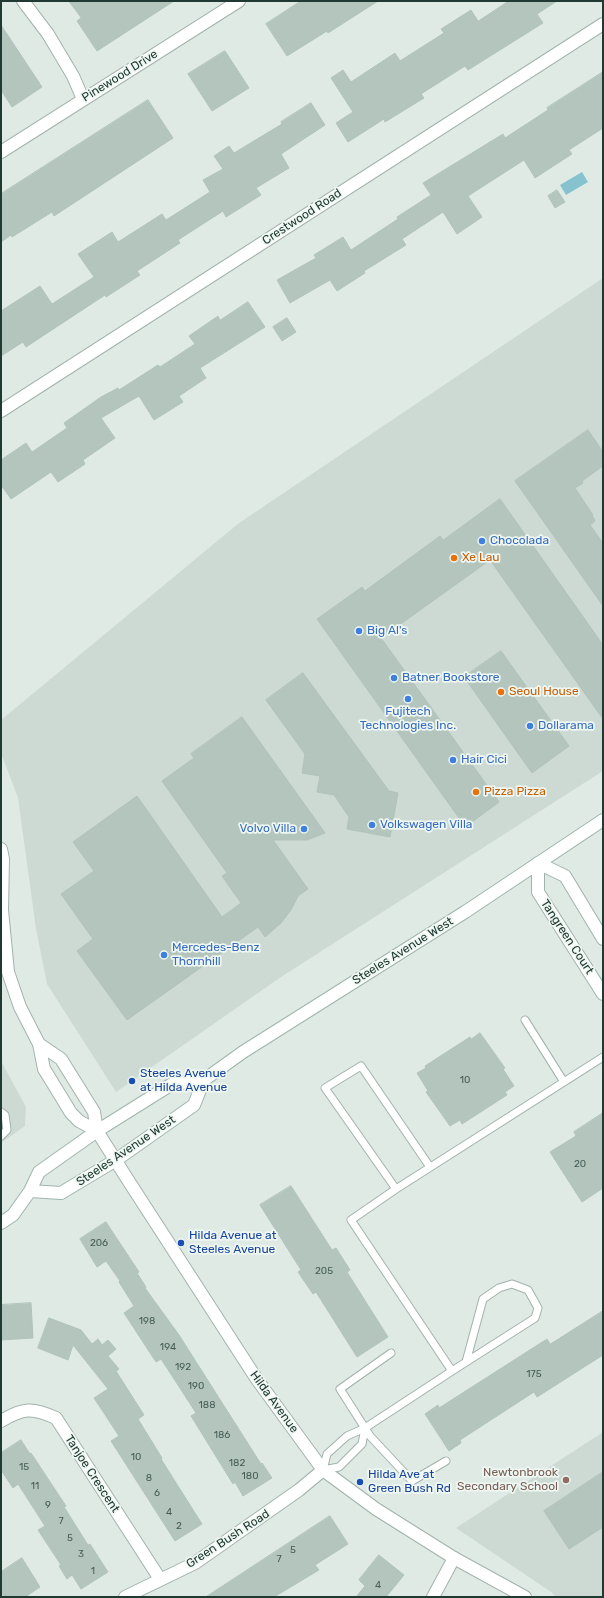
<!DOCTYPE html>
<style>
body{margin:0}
#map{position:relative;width:604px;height:1598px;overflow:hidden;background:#dfeae5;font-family:Rubik,sans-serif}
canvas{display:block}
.frame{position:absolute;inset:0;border:2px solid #203a33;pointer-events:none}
</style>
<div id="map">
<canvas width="604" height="1598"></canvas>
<div class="frame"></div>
</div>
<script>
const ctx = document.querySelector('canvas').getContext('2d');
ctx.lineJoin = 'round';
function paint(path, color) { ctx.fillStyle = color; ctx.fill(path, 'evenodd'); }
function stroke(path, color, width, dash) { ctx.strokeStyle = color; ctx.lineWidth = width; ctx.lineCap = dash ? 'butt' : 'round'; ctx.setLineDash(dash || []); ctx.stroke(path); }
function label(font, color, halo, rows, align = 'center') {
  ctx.font = font + ' Rubik,sans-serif'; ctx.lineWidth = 3.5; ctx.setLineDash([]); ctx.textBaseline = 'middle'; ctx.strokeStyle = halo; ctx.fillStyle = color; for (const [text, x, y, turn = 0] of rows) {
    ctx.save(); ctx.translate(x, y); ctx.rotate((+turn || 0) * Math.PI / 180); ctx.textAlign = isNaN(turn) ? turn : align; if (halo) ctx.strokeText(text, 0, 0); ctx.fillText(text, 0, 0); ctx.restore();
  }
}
paint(new Path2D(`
 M603,278V771L281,977L116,1092L47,984L36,929L18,798L1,753V720L239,523Z
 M1,1061L26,1107L25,1126L1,1143Z
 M603,1432V1597H556L551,1592L456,1528Z`), '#cddad4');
paint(new Path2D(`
 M582,172L588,182L566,195L560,185Z`), '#87c3cf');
const building = new Path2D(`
 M69,1H174L97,51L77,21L81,18Z
 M301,1H378L328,33L327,31L287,56L266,24Z
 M509,1H557L537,14L543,23L468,70L465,66L421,94L424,98L385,122L384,119L348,142L336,123L353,112L331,78L343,70L351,82L395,53L400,61L444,33L441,29L471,10L478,21Z
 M1,25L42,87L12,107L1,90Z
 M225,51L249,88L212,111L188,74Z
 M603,72V128L569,150L572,154L535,178L524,160L468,196L482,217L457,234L443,212L402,239L406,245L364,271L365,273L337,291L330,280L290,303L277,280L316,258L314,255L343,237L351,250L398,219L397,217L431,195L423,183L503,134L505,138L548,110L547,108Z
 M148,100L173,138L54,216L52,212L12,237L11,235L1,242V194Z
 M311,103L325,125L281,154L289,168L256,188L261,195L226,217L223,211L178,240L180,243L137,271L140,275L106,297L105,295L26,347L23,342L1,356V311L40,286L52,304L94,277L78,254L112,232L118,242L162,214L166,220L210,192L203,180L223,169L214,156L229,146L234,153L282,124L281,122Z
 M557,190L565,202L555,208L548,196Z
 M248,302L265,327L200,368L206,378L179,396L183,402L154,420L139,396L101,418L115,438L83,460L85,464L58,482L51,472L11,499L1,485V460L26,443L32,452L67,428L64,423L101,397L118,388L119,390L158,365L160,367L195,344L189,336L218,316L220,320Z
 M287,318L296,332L282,341L273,327Z
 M588,430L603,452V466L582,481L583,483L575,488L593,515H592L595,521L590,525L603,543V606L515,481Z
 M500,499L603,645V719L490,560L381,638L499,802L464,828L457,819L459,818L317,619L362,587L365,591L440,536L443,540Z
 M501,651L569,746L532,773L464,677Z
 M303,673L389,791L398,793L390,837L347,829L349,817L334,795L317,792L320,776L302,773L305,754L266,700Z
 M242,717L325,833L307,840H273L308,889L298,896L291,910L281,923L265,937L258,927L127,1020L77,951L93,939L61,894L94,871L73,842L137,796L222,917L241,903L222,876L227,873L162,781L194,758L191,754Z
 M480,1033L505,1068L503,1069L514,1086L505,1092L507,1095L462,1124L460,1120L450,1126L426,1092L428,1091L417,1073L426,1068L425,1066L470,1037L471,1039Z
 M603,1113V1188L582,1202L550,1152L576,1136L574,1132Z
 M291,1186L332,1250L336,1248L350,1270L347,1272L388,1337L357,1357L316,1292L313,1294L298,1272L301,1270L260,1205Z
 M106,1222L139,1272L137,1273L146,1287L145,1288L179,1335L261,1464L262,1463L272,1478L243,1496L235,1482L233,1484L191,1416L196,1413L165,1365L161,1359L156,1362L124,1313L134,1306L119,1282L120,1281L106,1261L97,1267L80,1239Z
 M31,1303L33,1338L1,1340V1305Z
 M603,1311V1355L537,1397L534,1392L460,1440L461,1443L449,1451L425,1414L438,1405L439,1408L547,1339L550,1344Z
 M49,1318L81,1330L92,1344L98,1339L102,1345L108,1340L116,1349L108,1356L119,1369L116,1371L144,1415L138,1419L162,1458L161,1459L202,1524L175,1541L111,1441L119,1436L94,1398L108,1389L73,1345L68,1360L38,1348Z
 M21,1440L30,1454L31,1453L66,1506L64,1507L88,1545L90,1544L108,1572L81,1589L72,1575L67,1579L59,1566L61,1565L38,1530L45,1526L18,1484L13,1488L1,1470V1453Z
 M603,1472V1527L569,1549L544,1511Z
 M330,1516L348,1544L315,1565L319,1570L274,1597H206Z
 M379,1555L404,1575L386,1597H356L365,1586L359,1580Z
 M22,1558L40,1587L25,1597H4L1,1592V1572Z`);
paint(building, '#b4c5be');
stroke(building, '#b1c3bc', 1);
const service = new Path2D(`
 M525,1020L564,1082
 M1,1112L5,1115L7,1130L1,1136
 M430,1167L361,1066L325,1088L396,1189L603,1057
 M391,1353L340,1389L370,1436L412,1481L446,1461
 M452,1371L535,1318L538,1308L528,1290L512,1284L499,1288L483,1299L466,1362
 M365,1428L362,1444L339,1467L323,1470L327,1454L347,1436L365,1428L452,1371L351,1220L396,1189`);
const minor = new Path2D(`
 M23,1L48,34L73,76L83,99
 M1,152L239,1
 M1,411L603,24
 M603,939L565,876L538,863V892L603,994
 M1,1421C23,1408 32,1407 56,1418L160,1579
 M125,1597L195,1563L299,1490L323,1470
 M433,1597L454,1558`);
const tertiary = new Path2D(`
 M1,849L3,859L2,910L8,972L20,1007L39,1044L44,1069L49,1077L71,1113L79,1121L97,1131
 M39,1044L61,1059L94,1112L97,1131L126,1177L256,1378L323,1470L376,1509L454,1558L525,1597`);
const secondary = new Path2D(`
 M30,1191L61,1193L116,1160L194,1105L204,1080
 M1,1223L13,1215L30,1191L39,1172L97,1131L172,1084L204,1080L243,1052L465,912L603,820`);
stroke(service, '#a2b2ac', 9);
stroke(minor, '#a2b2ac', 14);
stroke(tertiary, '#a2b2ac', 14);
stroke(secondary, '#9eb6ad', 14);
stroke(service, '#fff', 7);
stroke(minor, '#fff', 12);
stroke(tertiary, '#fff', 12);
stroke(secondary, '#fff', 12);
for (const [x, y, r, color] of [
 [482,541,4,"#3f7fe0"],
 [454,558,4,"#e8710a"],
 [359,631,4,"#3f7fe0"],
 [394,678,4,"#3f7fe0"],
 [501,692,4,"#e8710a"],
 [408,699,4,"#3f7fe0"],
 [530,726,4,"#3f7fe0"],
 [453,760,4,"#3f7fe0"],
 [476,792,4,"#e8710a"],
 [372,825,4,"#3f7fe0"],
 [304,829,4,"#3f7fe0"],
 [164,955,4,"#3f7fe0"],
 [132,1081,4,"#1a4fb4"],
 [181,1243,4,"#1a4fb4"],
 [566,1480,4,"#8d6e63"],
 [360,1482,4,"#1a4fb4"]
]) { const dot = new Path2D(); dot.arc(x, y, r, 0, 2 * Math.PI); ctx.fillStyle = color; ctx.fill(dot); stroke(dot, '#eff7f3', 1.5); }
label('10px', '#455d56', null, [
 ["10",465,1080],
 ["20",580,1164],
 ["206",99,1243],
 ["205",324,1271],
 ["198",147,1321],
 ["194",168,1347],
 ["192",183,1367],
 ["175",534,1374],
 ["190",196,1386],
 ["188",207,1405],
 ["186",222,1435],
 ["10",136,1457],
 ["182",237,1463],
 ["15",24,1467],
 ["180",250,1476],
 ["8",149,1478],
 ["11",35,1486],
 ["6",157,1493],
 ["9",48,1505],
 ["4",169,1512],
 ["7",61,1521],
 ["2",179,1526],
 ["5",70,1538],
 ["5",293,1550],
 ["3",81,1554],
 ["7",279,1559],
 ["1",93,1571],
 ["4",378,1585]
]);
label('12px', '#203a33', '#eff7f3', [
 ["Pinewood Drive",120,76,-32],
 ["Crestwood Road",302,217,-33],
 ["Tangreen Court",567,937,57],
 ["Steeles Avenue West",403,951,-32],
 ["Steeles Avenue West",126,1151,-34],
 ["Hilda Avenue",274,1402,54],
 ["Tanjoe Crescent",92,1474,57],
 ["Green Bush Road",228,1539,-33]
]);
label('12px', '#366cbe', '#eff7f3', [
 ["Chocolada",490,541],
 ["Big Al's",367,631],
 ["Batner Bookstore",402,678],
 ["Fujitech",408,712,"center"],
 ["Technologies Inc.",408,726,"center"],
 ["Dollarama",538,726],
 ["Hair Cici",461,760],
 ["Volkswagen Villa",380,825],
 ["Volvo Villa",296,829,"right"],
 ["Mercedes-Benz",172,948],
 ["Thornhill",172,962]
], 'left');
label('12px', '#c56008', '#eff7f3', [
 ["Xe Lau",462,558],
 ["Seoul House",509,692],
 ["Pizza Pizza",484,792]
], 'left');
label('12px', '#164399', '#eff7f3', [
 ["Steeles Avenue",140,1074],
 ["at Hilda Avenue",140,1088],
 ["Hilda Avenue at",189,1236],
 ["Steeles Avenue",189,1250],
 ["Hilda Ave at",368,1475],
 ["Green Bush Rd",368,1489]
], 'left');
label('12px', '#785e54', '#eff7f3', [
 ["Newtonbrook",558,1473],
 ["Secondary School",558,1487]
], 'right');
</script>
